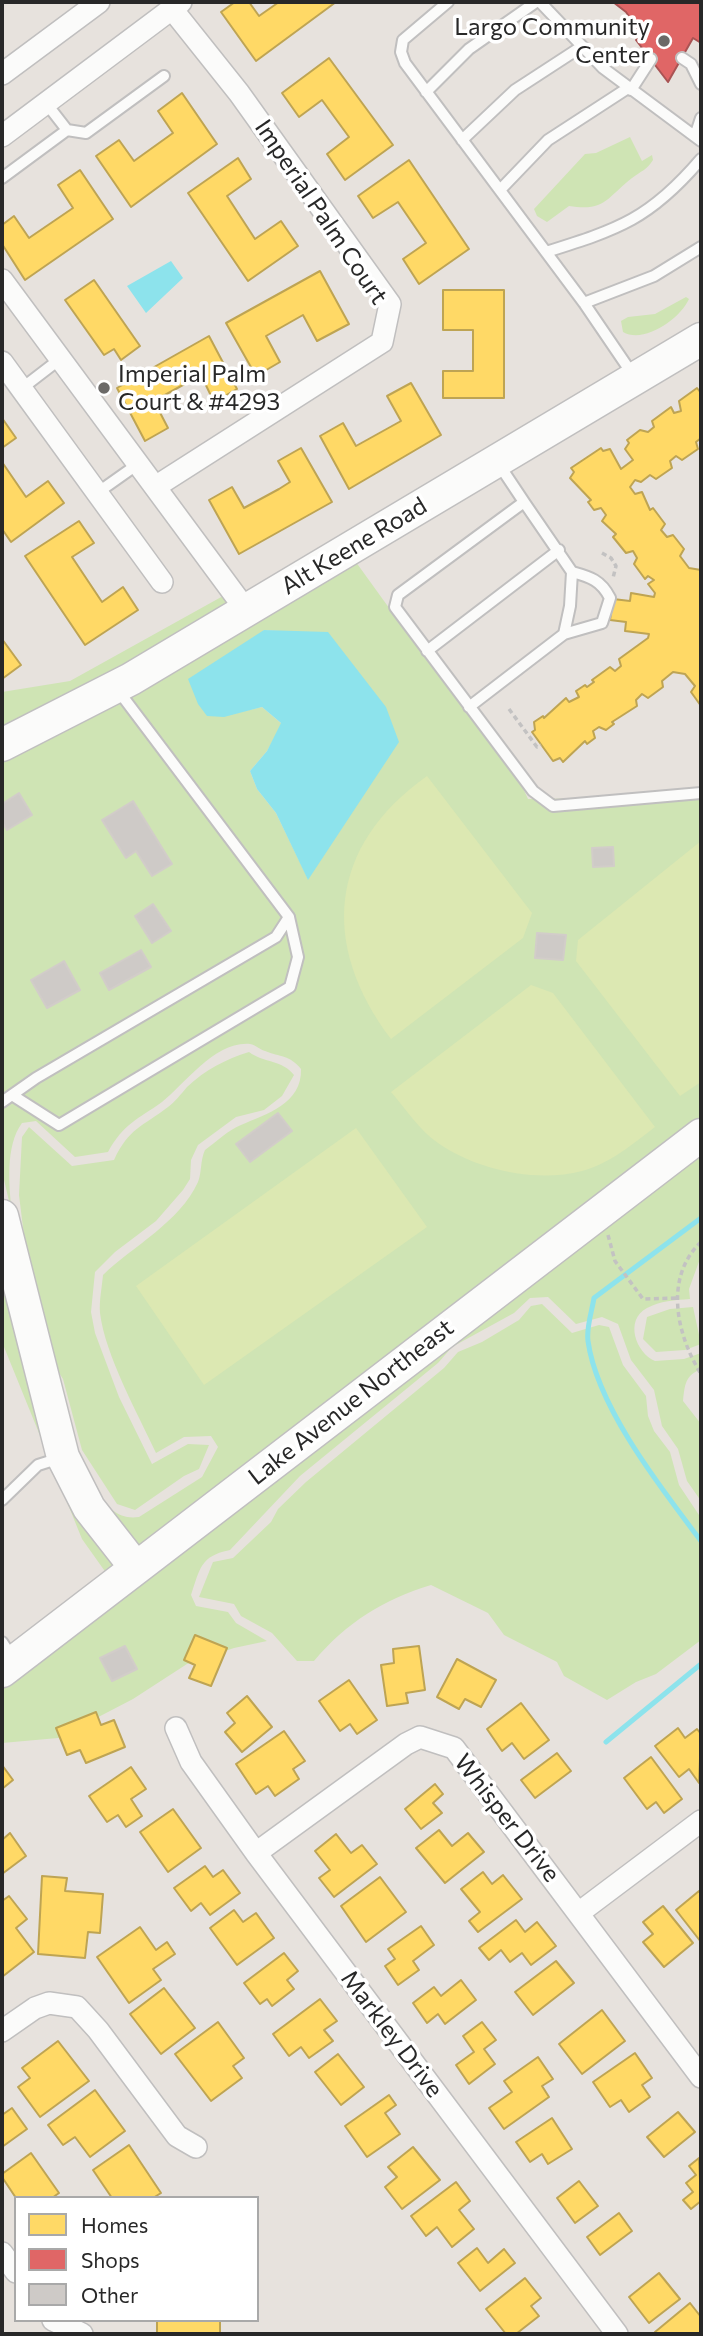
<!DOCTYPE html>
<style>
body{margin:0}
#map{position:relative;width:703px;height:2336px;overflow:hidden;background:#e7e2dd;font-family:Commissioner,sans-serif}
canvas{display:block}
.frame{position:absolute;inset:0;border:4px solid #282828;pointer-events:none}
.legend{position:absolute;left:14px;top:2196px;width:245px;height:126px;box-sizing:border-box;background:#fff;border:2px solid #a9a9a9;margin:0;padding:9px 12px;list-style:none;font-size:21px;color:#282828}
.legend li{display:flex;align-items:center;gap:14px;height:35px}
.legend b{width:35px;border:2px solid #a9a9a9}
</style>
<div id="map">
<canvas width="703" height="2336"></canvas>
<div class="frame"></div>
<ul class="legend">
<li><b style="height:19px;background:#ffd966"></b>Homes</li>
<li><b style="height:19px;background:#e06666"></b>Shops</li>
<li><b style="height:19px;background:#cecac7"></b>Other</li>
</ul>
</div>
<script>
const ctx = document.querySelector('canvas').getContext('2d');
ctx.lineJoin = 'round';
function paint(path, color) { ctx.fillStyle = color; ctx.fill(path, 'evenodd'); }
function stroke(path, color, width, dash) { ctx.strokeStyle = color; ctx.lineWidth = width; ctx.lineCap = dash ? 'butt' : 'round'; ctx.setLineDash(dash || []); ctx.stroke(path); }
function label(font, color, halo, rows, align = 'center') {
  ctx.font = font + ' Commissioner,sans-serif'; ctx.lineWidth = 7; ctx.setLineDash([]); ctx.textBaseline = 'middle'; ctx.strokeStyle = halo; ctx.fillStyle = color; for (const [text, x, y, turn = 0] of rows) {
    ctx.save(); ctx.translate(x, y); ctx.rotate((+turn || 0) * Math.PI / 180); ctx.textAlign = isNaN(turn) ? turn : align; if (halo) ctx.strokeText(text, 0, 0); ctx.fillText(text, 0, 0); ctx.restore();
  }
}
paint(new Path2D(`
 M630,137L642,161L652,155L653,160C647,170 641,171 632,178C607,197 606,212 569,206L547,222L537,216L534,209L585,154L596,153Z
 M686,297L689,299C680,319 644,344 623,332L621,321L628,317L655,314Z
 M353,558L423,655L512,764L528,799L701,797V1123L139,1554L97,1493C108,1508 119,1520 139,1517L202,1477L218,1447L211,1436L184,1437L156,1453C138,1414 105,1355 100,1313C99,1301 102,1287 103,1275C133,1246 180,1222 198,1182C202,1172 200,1161 205,1150C216,1142 228,1130 241,1125C266,1114 302,1104 301,1069C290,1055 280,1057 265,1051C259,1049 256,1045 250,1044C215,1041 186,1083 162,1102C137,1120 124,1123 108,1152L75,1157L36,1121L22,1123C5,1146 9,1186 12,1214L2,1171V756ZM264,630L293,632L329,844L308,879L276,813L257,789L250,771L267,751L282,724L262,707L224,716Z
 M223,596L231,608L2,735V692L70,681Z
 M249,1052C264,1063 283,1060 294,1075L282,1096L264,1110L236,1117L198,1145L191,1160L190,1179L183,1190L156,1221L115,1252L95,1272L91,1312L95,1333L119,1397L152,1464L188,1444L209,1445L199,1469L184,1476L135,1510L117,1504L82,1450L63,1379L54,1365L28,1268L19,1195L22,1137L29,1127L72,1166L114,1160C129,1128 142,1127 168,1107C175,1102 181,1094 187,1087C205,1070 226,1059 249,1052Z
 M701,1147V1256L689,1289L690,1299C675,1300 660,1301 647,1308C624,1320 636,1353 655,1361L684,1359L701,1353V1369C685,1376 685,1384 683,1401L701,1424V1501L687,1481L678,1449L662,1426L654,1390L631,1360L618,1324L602,1317L576,1324L548,1297L530,1298L514,1313L452,1347L438,1363L300,1476L230,1550C200,1556 200,1569 191,1595L196,1606L228,1612L236,1623L267,1641L234,1648L187,1664L133,1699L58,1738L2,1743V1686Z
 M2,1262L122,1567L109,1577L82,1539L2,1342Z
 M542,1304L572,1333L599,1325L609,1327L623,1365L646,1396L648,1416L654,1431L670,1452L679,1485L701,1518V1640L656,1674L636,1682L607,1700L564,1676L557,1662L504,1635L488,1613L431,1585C384,1599 346,1623 314,1661H297L272,1633L241,1616L234,1604L199,1597L213,1562L233,1558L271,1522L278,1509L306,1482L444,1368L458,1352L482,1342L519,1320L531,1306Z
 M693,1307L701,1344L685,1350L656,1352L643,1339L647,1317L670,1309Z`), '#cfe4b4');
paint(new Path2D(`
 M427,776L532,913L523,938L391,1039C320,945 328,846 427,776Z
 M701,841V1082L680,1096L576,961L578,940Z
 M531,985L553,993L655,1127C633,1144 609,1164 582,1171C536,1183 477,1170 438,1143C420,1131 405,1108 391,1092Z
 M356,1128L427,1227L204,1385L136,1286Z`), '#dce8b2');
paint(new Path2D(`
 M171,261L183,278L146,313L127,286Z
 M264,630L328,632L386,707L399,742L308,880L276,813L257,789L250,771L267,751L281,723L262,707L224,717L207,716L198,704L188,679Z`), '#8de3ec');
const homes = new Path2D(`
 M235,2H249L259,16L279,2H336L256,61L221,12Z
 M329,58L393,145L345,180L327,154L349,137L322,100L299,117L282,93Z
 M182,93L217,144L131,207L96,156L119,140L134,161L173,133L158,111Z
 M238,158L251,179L227,196L255,239L281,221L298,246L248,281L188,193Z
 M409,160L469,249L419,284L403,259L426,243L398,202L373,218L358,196Z
 M80,170L113,219L25,280L2,244V225L14,216L29,238L73,208L58,185Z
 M320,271L349,324L317,341L303,315L266,336L280,362L256,376L226,323Z
 M94,280L140,346L121,360L114,349L104,355L65,300Z
 M443,290H504V398H443V371H473V330H443Z
 M209,336L237,389L214,402L201,375L154,401L168,428L145,441L117,388Z
 M411,383L441,435L349,489L320,436L343,423L356,446L401,421L387,396Z
 M697,388L701,393V438L696,442L698,449L682,460L676,456L670,461L672,468L656,479L650,475L641,482L635,480L630,487L635,494L642,492L650,510L653,508L665,524L661,530L667,537L673,535L684,549L680,556L689,568L701,570V706L691,692L695,686L685,674L673,672L662,681L663,687L648,698L642,694L636,700L637,706L612,722L614,724L606,730L599,727L593,731L595,738L587,744L585,741L563,762L560,758L553,761L532,732L535,730L534,722L543,716L544,718L566,698L569,702L579,697L576,691L585,685L587,687L594,682L592,680L610,667L615,671L621,666L619,659L648,638L649,634L625,631L626,622L610,620L613,599L630,601L631,593L654,597L655,593L648,584L654,580L648,576L645,579L634,564L637,558L633,551L626,553L613,537L616,534L602,521L606,515L601,508L594,510L588,502L591,500L570,478L574,472L571,468L601,448L603,451L610,449L621,469L633,460L625,449L629,443L627,440L640,430L648,432L654,427L652,421L671,407L674,413L681,411L679,401Z
 M2,418L16,438L2,448Z
 M301,448L332,502L239,554L209,500L232,487L244,508L279,489L290,482L278,461Z
 M2,462L26,497L48,481L64,503L11,542L2,529Z
 M79,521L94,543L72,557L102,602L123,587L138,610L85,645L25,556Z
 M2,639L21,665L2,679Z
 M195,1635L227,1648L211,1686L189,1678L195,1665L184,1660Z
 M419,1646L425,1690L406,1693L408,1703L387,1706L381,1665L394,1663L393,1649Z
 M457,1659L496,1680L481,1707L465,1699L459,1709L437,1697Z
 M349,1680L377,1720L357,1734L350,1724L340,1731L319,1701Z
 M247,1696L272,1727L242,1752L225,1732L235,1723L227,1713Z
 M521,1703L549,1740L524,1759L512,1743L502,1751L487,1729Z
 M96,1712L101,1725L114,1720L125,1747L86,1763L80,1750L67,1755L56,1728Z
 M678,1728L685,1738L697,1729L701,1734L699,1783L689,1769L679,1777L655,1746Z
 M284,1731L305,1761L293,1769L299,1779L275,1796L268,1786L256,1794L236,1764Z
 M557,1753L571,1771L535,1798L521,1780Z
 M651,1757L682,1799L664,1813L656,1802L647,1809L624,1778Z
 M2,1765L13,1780L2,1789Z
 M131,1767L146,1789L131,1799L142,1816L126,1827L118,1815L107,1822L89,1796Z
 M435,1784L443,1794L433,1803L442,1813L421,1829L405,1809Z
 M173,1809L201,1848L168,1872L140,1832Z
 M439,1830L452,1846L468,1833L484,1852L445,1883L416,1848Z
 M10,1833L26,1856L2,1874V1840Z
 M336,1834L351,1853L362,1845L377,1864L334,1897L319,1878L330,1870L315,1851Z
 M205,1866L213,1877L223,1870L240,1893L210,1915L201,1903L191,1911L174,1888Z
 M483,1872L492,1884L503,1875L522,1899L478,1932L469,1921L480,1912L461,1889Z
 M42,1876L67,1878L65,1891L103,1894L100,1933L88,1932L85,1958L38,1954Z
 M380,1877L406,1912L366,1942L341,1906Z
 M699,1891L701,1895V1942L676,1910Z
 M9,1896L27,1919L16,1928L34,1952L2,1977V1901Z
 M663,1906L693,1943L664,1967L643,1942L653,1934L643,1922Z
 M234,1910L243,1922L256,1913L274,1938L237,1965L210,1928Z
 M516,1920L525,1932L537,1922L556,1946L531,1965L522,1953L510,1962L501,1950L489,1960L479,1948Z
 M421,1926L434,1945L413,1961L419,1970L398,1985L385,1966L395,1959L388,1949Z
 M140,1927L156,1950L167,1942L175,1954L153,1969L161,1980L129,2003L97,1957Z
 M284,1953L298,1971L287,1980L294,1989L272,2006L267,1999L260,2004L244,1983Z
 M556,1961L574,1983L533,2015L515,1992Z
 M461,1980L476,2000L445,2024L438,2014L427,2023L413,2003L434,1987L441,1996Z
 M164,1988L195,2028L161,2054L130,2014Z
 M320,1999L337,2021L324,2030L333,2041L309,2058L301,2047L289,2056L273,2034Z
 M602,2010L625,2041L582,2074L559,2044Z
 M218,2022L244,2058L233,2066L242,2078L211,2101L175,2054Z
 M482,2022L496,2040L484,2049L495,2064L469,2084L456,2065L474,2052L463,2036Z
 M58,2041L89,2081L40,2117L18,2087L30,2078L22,2068Z
 M635,2053L652,2078L642,2085L650,2097L629,2112L621,2100L610,2107L593,2082Z
 M338,2054L364,2087L341,2105L315,2072Z
 M538,2057L553,2079L542,2086L549,2097L504,2129L489,2108L512,2092L504,2081Z
 M95,2090L125,2131L90,2157L75,2137L63,2145L48,2125Z
 M389,2095L396,2105L385,2113L400,2134L367,2157L345,2126Z
 M12,2108L27,2129L2,2147V2115Z
 M678,2112L695,2132L664,2157L647,2137Z
 M552,2118L572,2149L548,2164L542,2154L530,2162L516,2142Z
 M129,2145L161,2193L153,2198H112L93,2170Z
 M413,2147L440,2180L402,2209L385,2187L397,2177L388,2167Z
 M31,2153L59,2193L52,2198H16L2,2177V2174Z
 M699,2158L701,2201L691,2209L683,2200L693,2192L686,2183L696,2175L689,2166Z
 M579,2181L598,2206L575,2223L557,2198Z
 M456,2182L470,2201L459,2210L474,2229L452,2247L437,2227L426,2236L411,2216Z
 M619,2213L632,2231L600,2255L587,2237Z
 M477,2248L488,2263L504,2249L515,2263L480,2291L458,2263Z
 M659,2273L680,2299L649,2323L629,2297Z
 M525,2278L541,2298L531,2306L539,2316L516,2334H506L486,2309Z
 M690,2303L701,2317V2334H657L655,2332Z
 M157,2320H220V2334H157Z`);
paint(homes, '#ffd966');
stroke(homes, '#bea453', 2);
const shops = new Path2D(`
 M613,2H701V43L693,38L668,82L636,40L642,36L626,12Z`);
paint(shops, '#e06666');
stroke(shops, '#a95353', 2);
stroke(new Path2D(`
 M701,1218L594,1298C592,1311 586,1328 588,1341C597,1407 661,1488 701,1541
 M606,1742L701,1664`), '#8de3ec', 5);
const building = new Path2D(`
 M19,793L32,815L7,830L2,822V804Z
 M133,801L172,864L152,876L136,851L126,858L102,820Z
 M613,847L614,866L593,867L592,848Z
 M153,904L171,931L152,943L135,916Z
 M537,933L566,935L563,960L535,958Z
 M141,950L151,967L109,990L100,973Z
 M64,961L80,990L47,1008L31,980Z
 M278,1113L292,1131L250,1162L236,1144Z
 M125,1646L137,1669L112,1681L100,1658Z`);
paint(building, '#cecac7');
stroke(building, '#d2cdc9', 2);
const lane = new Path2D(`
 M448,2L403,40L401,52L405,63L584,303L633,375
 M540,2L603,68L701,141
 M682,58L691,64L701,84
 M631,90L651,59
 M426,92L469,49L536,2
 M46,103L67,130
 M695,136L701,118
 M462,140L515,90L581,47
 M2,178L67,130L86,133L164,76
 M500,190L548,140L628,88
 M546,252C619,229 650,219 701,159
 M584,303L654,276L701,247
 M21,389L60,359
 M498,463L524,502L398,595L395,607L533,791L553,806L701,793
 M97,493L138,464
 M564,634L602,623L610,598C601,580 590,577 572,572
 M427,651L559,550
 M469,707L564,634L570,606L572,572L524,502
 M12,1095L59,1125L290,987L298,957L289,917
 M2,1102L36,1078L276,937L289,917L117,689
 M2,1500L38,1465L60,1458
 M2,1642L14,1660`);
const street = new Path2D(`
 M2,74L99,2
 M2,136L181,2
 M2,280L246,610
 M2,362L162,582
 M155,487L382,342L390,304L239,93L172,9
 M176,1728L191,1762L256,1853L617,2334
 M256,1853L406,1744L420,1737L454,1748L701,2077
 M580,1912L701,1821
 M2,2031L35,2008L49,2003L77,2007L98,2030L177,2136L196,2147
 M2,2253L16,2272
 M53,2320L82,2334`);
const secondary = new Path2D(`
 M2,745L131,679L701,339
 M2,1216L63,1457L89,1508L136,1568
 M2,1671L701,1135`);
stroke(lane, '#c0bfbf', 14);
stroke(street, '#c0bfbf', 24);
stroke(secondary, '#c0bfbf', 35);
stroke(new Path2D(`
 M602,553L611,558L616,566L613,578
 M509,709L537,747L541,745
 M608,1235L615,1261L643,1299L678,1298
 M701,1242C664,1277 676,1334 701,1374`), '#c3c2c2', 3.5, [5, 3.5]);
stroke(lane, '#fbfbfa', 10);
stroke(street, '#fbfbfa', 21);
stroke(secondary, '#fbfbfa', 32);
for (const [x, y, r, color] of [
 [664,41,7,"#6b6967"],
 [104,388,7,"#6b6967"]
]) { const dot = new Path2D(); dot.arc(x, y, r, 0, 2 * Math.PI); ctx.fillStyle = color; ctx.fill(dot); stroke(dot, '#fff', 2.5); }
label('24px', '#282828', '#fff', [
 ["Largo Community",650,27],
 ["Center",650,55],
 ["Imperial Palm",118,374,"left"],
 ["Court & #4293",118,402,"left"]
], 'right');
label('24px', '#282828', '#fff', [
 ["Imperial Palm Court",321,212,56],
 ["Alt Keene Road",354,546,-31],
 ["Lake Avenue Northeast",351,1402,-38],
 ["Whisper Drive",507,1818,52],
 ["Markley Drive",392,2034,53]
]);
</script>
